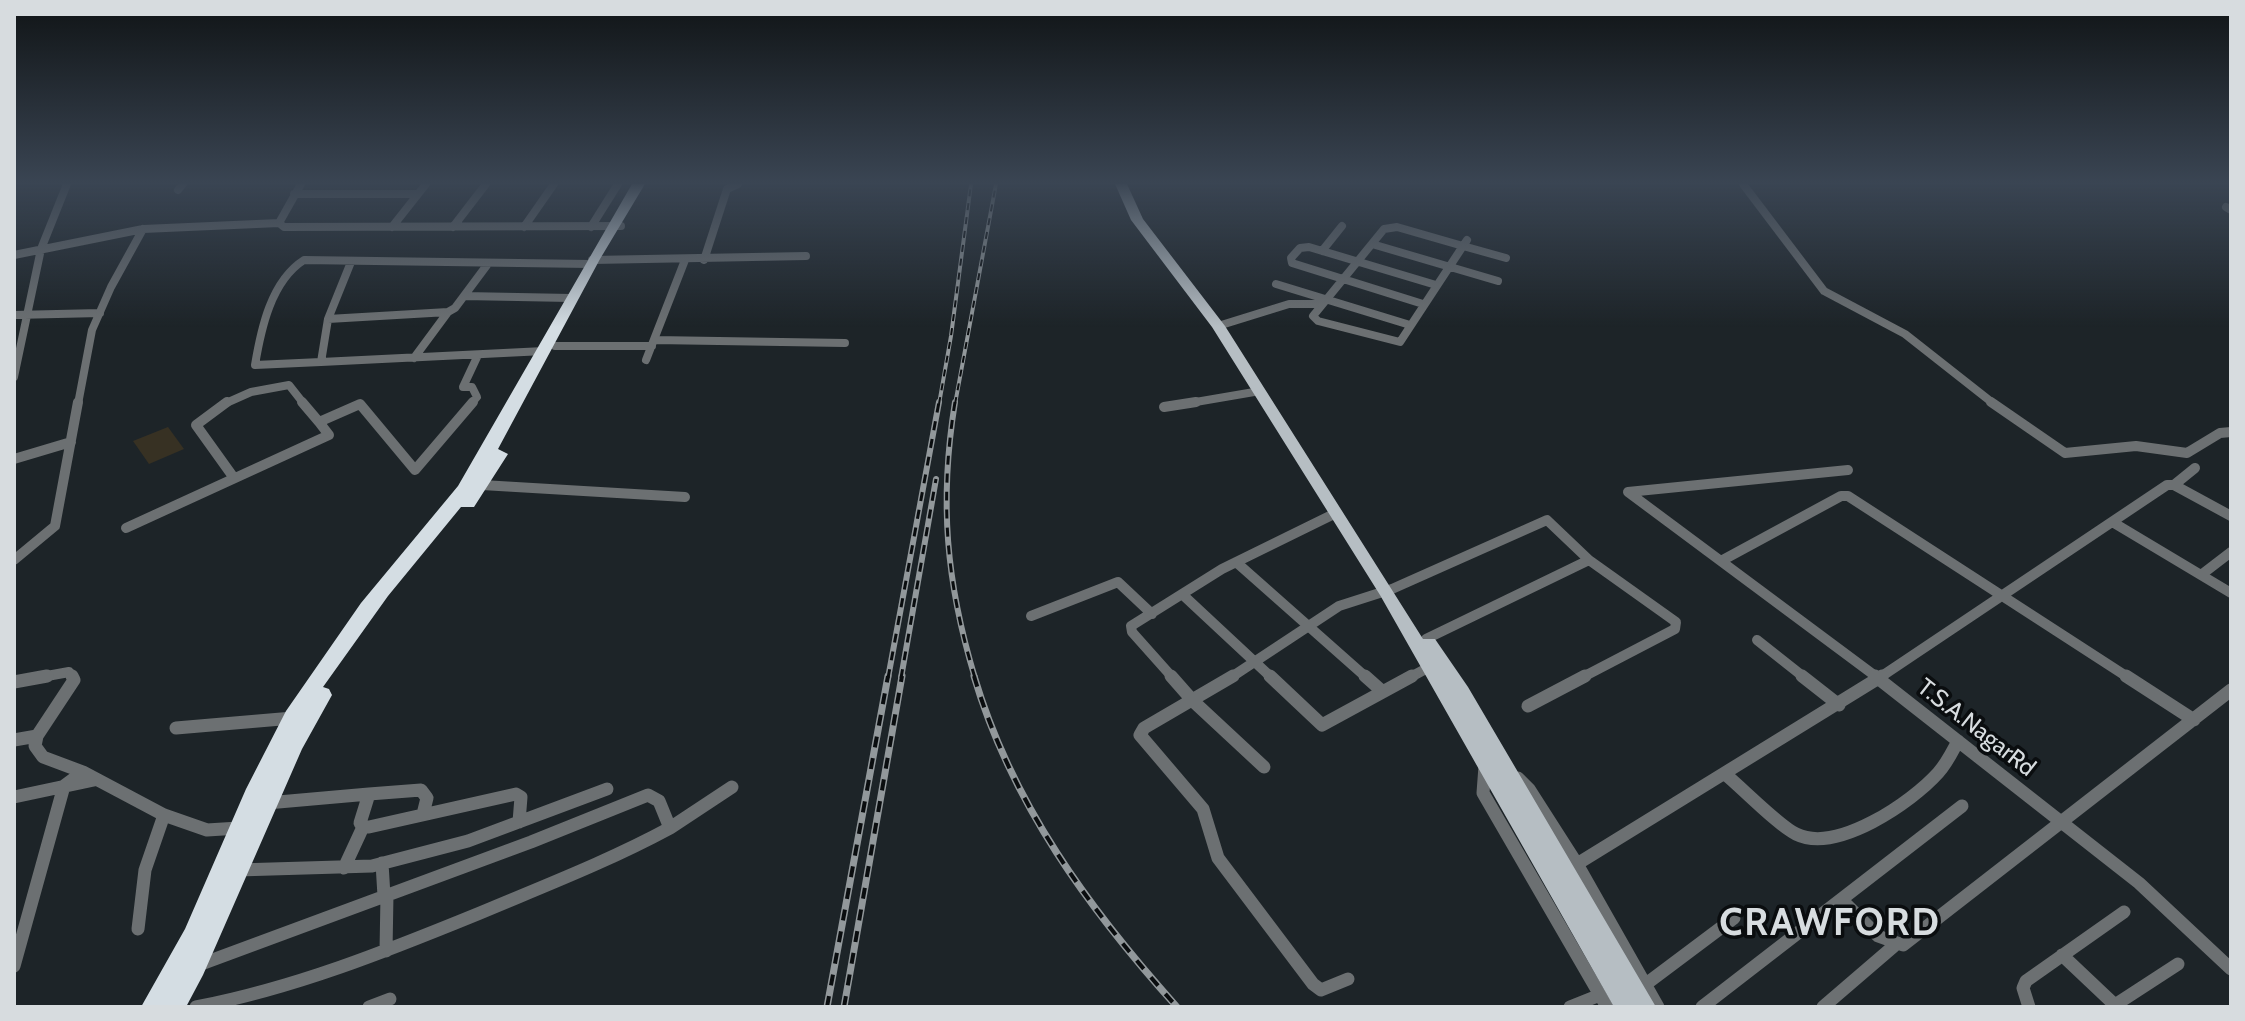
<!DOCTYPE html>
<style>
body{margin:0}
#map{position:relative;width:2245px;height:1021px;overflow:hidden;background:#1d2428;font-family:Cabin,sans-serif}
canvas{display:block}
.frame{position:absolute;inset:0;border:16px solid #d7dcdf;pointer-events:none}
</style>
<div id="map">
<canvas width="2245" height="1021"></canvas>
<div class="frame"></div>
</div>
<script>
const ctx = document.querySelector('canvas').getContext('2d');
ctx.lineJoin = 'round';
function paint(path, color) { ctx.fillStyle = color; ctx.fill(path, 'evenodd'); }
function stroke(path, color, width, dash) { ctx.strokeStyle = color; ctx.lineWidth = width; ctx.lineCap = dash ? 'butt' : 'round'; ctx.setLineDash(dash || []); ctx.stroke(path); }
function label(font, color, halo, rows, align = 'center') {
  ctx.font = font + ' Cabin,sans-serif'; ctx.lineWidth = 7; ctx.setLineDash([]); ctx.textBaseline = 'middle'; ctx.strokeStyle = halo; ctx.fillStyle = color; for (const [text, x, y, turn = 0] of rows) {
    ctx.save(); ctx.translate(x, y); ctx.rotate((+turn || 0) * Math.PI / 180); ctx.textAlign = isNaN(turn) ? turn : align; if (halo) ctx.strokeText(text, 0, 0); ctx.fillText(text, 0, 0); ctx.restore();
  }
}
paint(new Path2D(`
 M168,427L184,449L149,464L133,441Z`), '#373123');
stroke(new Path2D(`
 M1743,184L1824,291L1905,334L1994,404
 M178,190L183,184
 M294,194H418
 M2226,207L2231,210
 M279,223L301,184
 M392,227L426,184
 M453,227L486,184
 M524,227L554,184
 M591,227L618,184
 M1397,227L1463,246L1400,342L1318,321L1313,316L1384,229Z
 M1372,244L1498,281
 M1463,246L1506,258
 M1463,246L1467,240
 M1322,251L1342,226
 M14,255L143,229L279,223L284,227L621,226
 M592,260L806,256
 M704,260L727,189L738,184
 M487,265L455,308L448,312L328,319L321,362L255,365C261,329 271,281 304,260L590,264
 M1276,284L1410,325
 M464,296L571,298
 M1423,304L1292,263L1291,258L1300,248L1309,247L1436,285
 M14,315L100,313
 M328,319L351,262
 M1218,326L1289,304H1322
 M655,340L845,343
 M555,346H652
 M414,358L448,312
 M646,360L685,260
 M321,362L544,351
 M14,377L41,249L67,184
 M78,404L92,330L111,287L143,229
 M224,404L251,392L289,385L304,404
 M471,404L477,397L472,387H463L478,355
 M1184,404L1260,391`), '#6c7072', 8);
stroke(new Path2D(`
 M227,402L196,425L234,478
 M302,402L319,422
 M1991,402L2065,453L2136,446L2187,453L2220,433L2231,432
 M1164,407L1196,402
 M14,459L71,442
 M482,485L685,497
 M2174,485L2195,468
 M1628,492L1878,678
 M1628,492L1848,470
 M2114,523L2231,593
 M126,528L329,435L319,422L360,404L415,470L473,402
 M14,560L55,526L78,402
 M1721,561L1841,496H1848L2129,678
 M1236,562L1367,678
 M2201,575L2231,552
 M1183,595L1272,678
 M1031,616L1118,582L1152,614
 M1757,640L1805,678
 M36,678L69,672L73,678
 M1173,678L1132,632L1131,626L1222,569L1336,513
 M1230,678L1339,606L1392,589L1547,520L1589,560L1426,639
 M1409,678L1431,666
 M1581,678L1675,629L1676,622L1589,560
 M1879,678L2167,485H2174L2231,516`), '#6c7072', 10);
stroke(new Path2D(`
 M1171,676L1193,701L1264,767
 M1233,676L1144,728L1140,735L1203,809L1218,858L1313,984L1321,990L1348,979
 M1270,676L1322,725L1412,676
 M1365,676L1383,692
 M1802,676L1839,705
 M1875,676L2139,883L2231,969
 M2126,676L2194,720
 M14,682L47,676
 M1528,706L1585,676
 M176,728L293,718
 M14,740L37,736
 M1485,766L1483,793L1600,995L1570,1007
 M83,772L164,815L207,830L239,828
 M1725,774C1742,788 1779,826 1796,834C1837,854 1912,802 1938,773C1947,763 1952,752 1958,741
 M1518,778L1529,789L1577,864L1658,1007
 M369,794L421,790L427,798L423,814
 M14,797L94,780
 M267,803L369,794L360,823L363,827H369L516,794L521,797L519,822
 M670,828L732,787
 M382,863L384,896
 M1577,864L1882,676
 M344,868L363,827
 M238,870L372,866L468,841L607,789
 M1842,900L1878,936L1903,945L2231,690
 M138,929L145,870L164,815
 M386,951L387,895
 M2062,955L2117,1007
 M14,966L64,786L83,772L43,757L35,746L37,736L74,680L72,676
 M196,966L531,842L648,795L659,801L670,828C609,861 544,886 480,913C387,951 295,988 196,1007
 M1646,984L1734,918
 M1600,995L1607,1007
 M2115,1005L2178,964
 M369,1007L390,999
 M1702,1007L1962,806
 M1823,1007L1894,946
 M2029,1007L2023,988L2026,981L2124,912`), '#6c7072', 13);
paint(new Path2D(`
 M1115,184H1127L1143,219L1225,326L1423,639H1435L1468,687L1656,1007H1614L1380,595L1212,327L1131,220Z`), '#b6bec3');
paint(new Path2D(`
 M632,184H645L600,259L498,449L508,454L474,507H461L388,596L323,687L329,689L332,695L302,749L203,975L186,1007H141L185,929L246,789L286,711L361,603L458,486Z`), '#d4dde3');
const railFar2 = new Path2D(`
 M939,404L951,336L971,184
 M955,404L996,184`);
const railFar1 = new Path2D(`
 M955,402C939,501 946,582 975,678
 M888,678L939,402
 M901,678L936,479`);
const rail = new Path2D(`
 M974,676C1012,804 1089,909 1177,1007
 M827,1007L888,676
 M844,1007L902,676`);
stroke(railFar2, '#92989b', 4);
stroke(railFar1, '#92989b', 6);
stroke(rail, '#92989b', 7);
stroke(railFar2, '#0a0d0f', 2, [7]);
stroke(railFar1, '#0a0d0f', 3, [9]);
stroke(rail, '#0a0d0f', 4, [11]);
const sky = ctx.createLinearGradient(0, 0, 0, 327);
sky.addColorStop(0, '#101416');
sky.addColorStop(0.56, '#3a4553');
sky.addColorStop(1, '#3a455300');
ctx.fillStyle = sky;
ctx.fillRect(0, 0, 2245, 327);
label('24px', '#d7dcdf', '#0a0d0f', [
 ["T.S.A.NagarRd",1976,728,38]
]);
ctx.letterSpacing = '2px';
label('bold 38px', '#d7dcdf', '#0a0d0f', [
 ["CRAWFORD",1830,924]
]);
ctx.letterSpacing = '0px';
</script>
